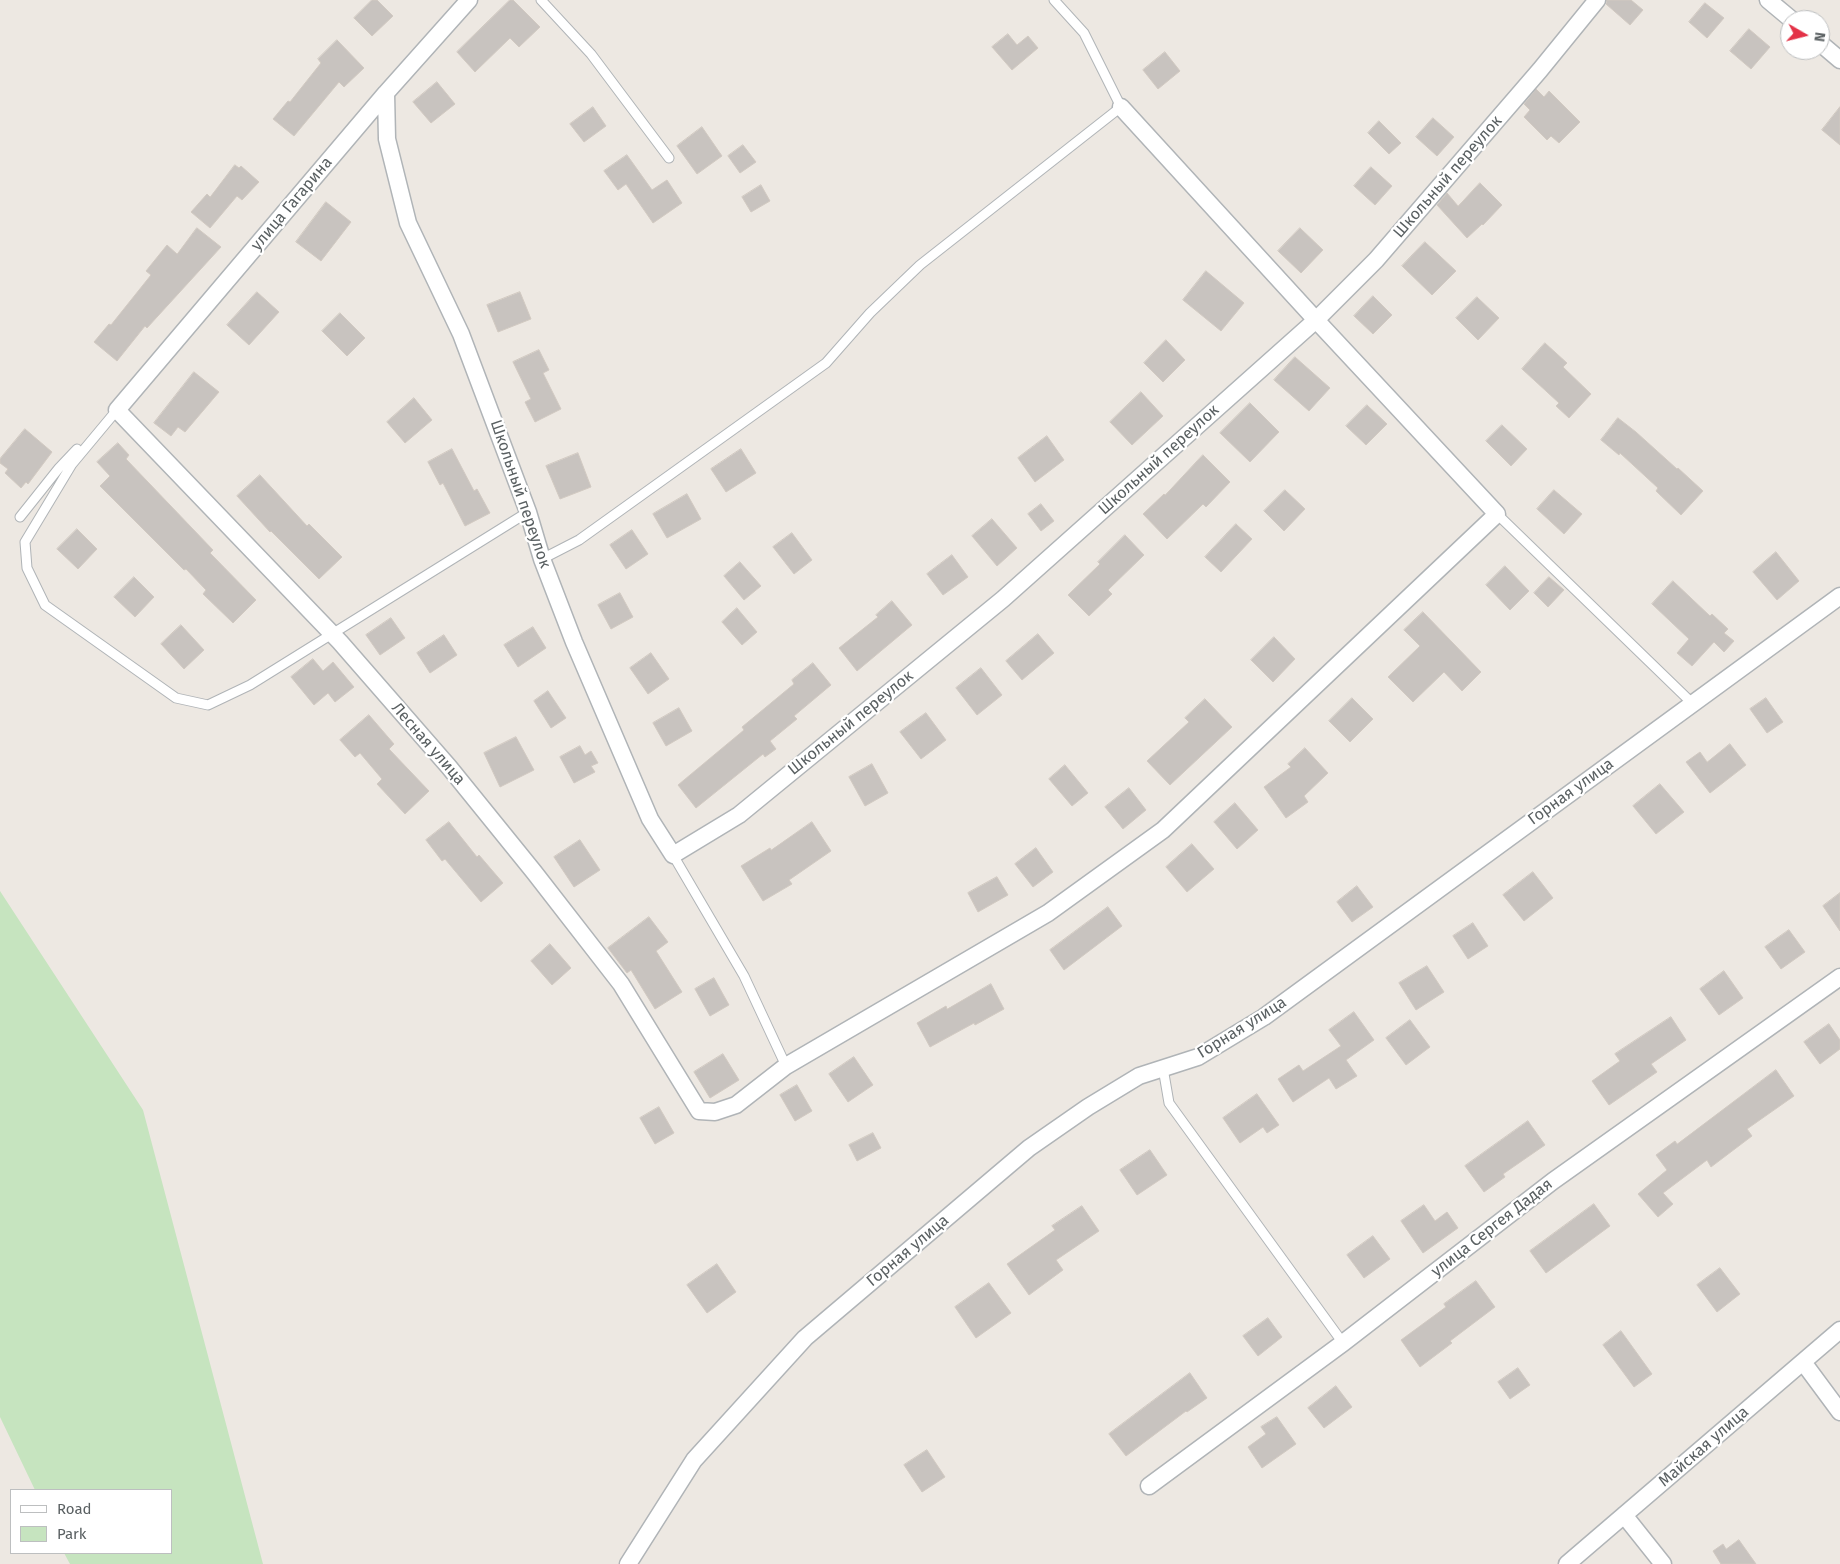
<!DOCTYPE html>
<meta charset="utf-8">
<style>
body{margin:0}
#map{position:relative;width:1840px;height:1564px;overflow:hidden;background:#ede8e2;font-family:"Fira Sans",sans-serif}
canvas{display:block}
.legend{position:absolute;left:10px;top:1489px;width:162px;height:65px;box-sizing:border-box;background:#fff;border:1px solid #bdbfc0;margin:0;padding:6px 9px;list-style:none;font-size:15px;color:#5a6062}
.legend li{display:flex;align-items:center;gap:10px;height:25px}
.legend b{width:25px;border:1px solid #bdbfc0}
.north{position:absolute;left:1780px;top:10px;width:50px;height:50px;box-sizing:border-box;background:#fff;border:1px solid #bdbfc0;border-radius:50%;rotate:98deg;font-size:14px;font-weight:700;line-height:20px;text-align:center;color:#5a6062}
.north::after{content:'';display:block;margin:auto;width:18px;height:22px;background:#e33247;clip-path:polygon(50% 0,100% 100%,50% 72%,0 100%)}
</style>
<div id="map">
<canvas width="1840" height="1564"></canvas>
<ul class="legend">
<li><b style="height:6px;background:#fff"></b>Road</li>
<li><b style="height:14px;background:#c6e4bf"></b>Park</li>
</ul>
<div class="north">N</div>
</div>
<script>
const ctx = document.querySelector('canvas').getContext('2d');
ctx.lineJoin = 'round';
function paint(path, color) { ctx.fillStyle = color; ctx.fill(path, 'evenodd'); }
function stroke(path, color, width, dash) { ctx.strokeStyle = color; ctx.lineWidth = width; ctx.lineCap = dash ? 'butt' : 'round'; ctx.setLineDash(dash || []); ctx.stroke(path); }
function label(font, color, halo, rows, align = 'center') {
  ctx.font = font + ' "Fira Sans",sans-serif'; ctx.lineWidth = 4.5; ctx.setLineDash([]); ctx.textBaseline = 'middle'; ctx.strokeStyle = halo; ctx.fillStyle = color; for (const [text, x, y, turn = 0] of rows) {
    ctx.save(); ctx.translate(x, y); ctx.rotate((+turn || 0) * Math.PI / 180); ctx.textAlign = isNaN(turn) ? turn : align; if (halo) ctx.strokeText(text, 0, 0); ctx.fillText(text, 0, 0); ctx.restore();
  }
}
paint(new Path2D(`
 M0,891L143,1110L263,1564H70L64,1553H171V1490H35L0,1417Z`), '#c6e4bf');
const building = new Path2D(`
 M372,0H377L393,16L372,36L354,18Z
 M510,0H513L540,27L519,47L510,38L475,72L457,52Z
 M1607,0H1631L1643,10L1630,25L1606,4Z
 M1705,3L1724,18L1707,38L1689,22Z
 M1749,29L1770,47L1751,69L1730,51Z
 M1008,34L1017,45L1028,36L1038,48L1012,70L992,47Z
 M337,40L364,68L344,87L339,82L294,136L273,119L288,101L290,102L321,63L318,59Z
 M1165,52L1180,71L1158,89L1143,70Z
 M437,82L455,104L431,123L413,102Z
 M1536,89L1544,97L1549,91L1580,122L1559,143L1551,136L1547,140L1524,117L1530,110L1524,104Z
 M593,107L606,126L584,142L570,124Z
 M1840,107V145L1822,130Z
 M1433,118L1454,137L1437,156L1416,137Z
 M1379,121L1401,143L1389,154L1368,133Z
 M702,127L722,156L697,174L677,146Z
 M743,145L756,162L740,173L728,156Z
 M627,155L652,190L667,180L682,203L653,223L626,184L618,190L604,171Z
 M235,165L239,168L241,166L259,182L242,200L237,196L210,228L191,212L207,194L210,197Z
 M1371,167L1392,186L1375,205L1354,186Z
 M1480,183L1502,205L1483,225L1482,224L1467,238L1437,205L1447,193L1458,206Z
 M761,185L770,201L751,212L742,197Z
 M326,202L351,222L321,261L296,242Z
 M197,228L221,247L147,328L145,326L117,361L94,342L109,324L111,325L151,275L146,271L167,245L177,254Z
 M1300,228L1323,250L1301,273L1278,251Z
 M1425,242L1456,271L1432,295L1402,266Z
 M1206,271L1244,303L1221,331L1183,300Z
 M257,292L279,312L249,345L227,325Z
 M520,292L531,319L498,332L487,305Z
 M1373,296L1392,315L1373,334L1354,316Z
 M1477,297L1499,318L1478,340L1456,318Z
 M340,313L365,338L347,356L322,331Z
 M1166,340L1185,360L1163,382L1144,363Z
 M1545,343L1567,363L1563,367L1591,394L1569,418L1556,406L1559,403L1522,369Z
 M539,350L549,370L543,373L561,409L535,422L525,402L531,399L513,362Z
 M1295,357L1330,388L1309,411L1274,380Z
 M194,372L219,392L185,432L178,427L171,436L154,423Z
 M1141,392L1163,416L1132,445L1110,422Z
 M414,398L432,420L405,443L387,422Z
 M1250,403L1279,432L1250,462L1220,433Z
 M1367,405L1387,424L1366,445L1346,426Z
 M1618,418L1636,432L1677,469L1678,468L1703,491L1681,515L1656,491L1658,488L1620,453L1619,455L1601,440Z
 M1502,425L1527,449L1511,466L1486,441Z
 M25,429L52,452L28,484L26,482L21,488L5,473L8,469L0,463V459Z
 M1047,436L1064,460L1035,482L1018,458Z
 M118,443L129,455L126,459L213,550L210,553L256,600L233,623L203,594L206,590L186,569L184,570L100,486L110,476L97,462Z
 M452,449L474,491L477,489L490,513L465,526L443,483L440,485L428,462Z
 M741,449L756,473L726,492L711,469Z
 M578,453L591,487L560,499L546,466Z
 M1203,455L1230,482L1206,507L1203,504L1167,539L1143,514L1164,494L1165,495Z
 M260,475L307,526L309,524L342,557L319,579L271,531L270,532L237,496Z
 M1285,490L1305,509L1284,531L1264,511Z
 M1554,490L1582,514L1564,534L1537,509Z
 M687,494L701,519L667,538L653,514Z
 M1041,504L1054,521L1041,531L1028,514Z
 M992,519L1017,548L997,566L972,536Z
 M1236,524L1252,539L1221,572L1205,557Z
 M77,529L97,549L78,569L57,549Z
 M632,530L648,554L626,569L610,545Z
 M792,533L812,560L794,574L773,547Z
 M1125,535L1144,555L1108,590L1112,594L1089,616L1068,595L1100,564L1098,562Z
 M1776,552L1799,581L1777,600L1753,572Z
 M952,555L968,577L943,595L927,574Z
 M740,562L761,586L744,600L724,576Z
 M1505,566L1529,591L1510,610L1486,585Z
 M134,577L154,597L135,617L114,597Z
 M1549,577L1564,590L1548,607L1534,593Z
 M1673,581L1710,616L1712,614L1728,629L1724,633L1734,641L1724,652L1714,642L1692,666L1677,653L1689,639L1652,604Z
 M620,593L633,617L611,629L598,605Z
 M892,601L912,625L857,671L839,648L878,617L876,615Z
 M737,608L757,632L742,645L722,622Z
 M1423,612L1481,672L1462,691L1444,672L1413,702L1388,677L1420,646L1404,630Z
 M391,618L405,638L380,655L366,635Z
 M181,625L204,650L184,669L161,644Z
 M533,627L546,648L518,667L504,645Z
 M1038,634L1054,653L1022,680L1006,661Z
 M444,635L457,655L430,673L417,653Z
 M1274,637L1295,659L1273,682L1251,660Z
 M651,653L669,679L648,694L630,668Z
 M313,659L323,671L333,662L354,687L335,702L328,693L314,705L291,677Z
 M813,663L831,685L794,716L797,719L770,741L776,749L765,757L763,754L696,808L678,785L744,730L742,727L794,684L792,680Z
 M981,668L1002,695L977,715L956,688Z
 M548,691L566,718L551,728L534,701Z
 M1352,698L1373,719L1350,742L1329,721Z
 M1766,698L1783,722L1767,733L1750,709Z
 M1205,699L1232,727L1170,785L1147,761L1189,722L1185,718Z
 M679,708L692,731L666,746L653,723Z
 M926,713L946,740L921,759L900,732Z
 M369,715L394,744L389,749L429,791L405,814L377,784L382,779L360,753L355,757L340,740Z
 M516,737L534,770L500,787L484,753Z
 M1730,744L1746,765L1710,793L1686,762L1700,752L1707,762Z
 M580,746L585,755L591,751L598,763L591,766L595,772L574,783L560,757Z
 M1305,748L1328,773L1304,796L1308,802L1286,818L1264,787L1291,767L1288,764Z
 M872,764L888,793L865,806L849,777Z
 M1065,765L1088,793L1072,806L1049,779Z
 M1660,784L1684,812L1656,834L1633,806Z
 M1129,788L1146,810L1123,829L1105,807Z
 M1235,803L1258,830L1237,849L1214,822Z
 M449,822L477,857L479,855L503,883L481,902L445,859L442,861L426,840Z
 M812,822L831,851L789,880L792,884L763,901L741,866L770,848L771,850Z
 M580,840L600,870L574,887L554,857Z
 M1192,844L1214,869L1187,892L1166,867Z
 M1036,848L1053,872L1033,887L1015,864Z
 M1533,872L1553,898L1524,921L1503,895Z
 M997,877L1008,895L978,912L968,893Z
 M1357,886L1373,907L1352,922L1337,902Z
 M1840,893V931L1823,906Z
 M1108,907L1122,926L1064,970L1050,950Z
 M649,917L668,942L656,951L682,992L655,1009L631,970L627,973L608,948Z
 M1473,923L1488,946L1468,959L1453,936Z
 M1789,930L1805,952L1781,969L1765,947Z
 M550,944L571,968L552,985L531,961Z
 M1427,966L1444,992L1416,1010L1399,983Z
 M1724,971L1743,998L1719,1015L1700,989Z
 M714,978L729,1005L710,1016L695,989Z
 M991,984L1004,1009L975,1025L974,1023L930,1047L917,1023L946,1006L947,1009Z
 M1354,1012L1374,1040L1346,1060L1357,1076L1336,1089L1329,1078L1293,1102L1278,1079L1299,1065L1303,1071L1341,1046L1329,1030Z
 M1671,1017L1686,1040L1651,1064L1657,1072L1609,1105L1592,1081L1620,1061L1615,1054Z
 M1410,1020L1430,1047L1406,1065L1386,1038Z
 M1829,1024L1840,1040V1049L1820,1064L1804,1042Z
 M723,1054L739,1080L710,1098L694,1072Z
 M854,1057L873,1085L848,1102L829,1074Z
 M1776,1070L1794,1096L1747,1129L1752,1136L1711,1167L1707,1160L1663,1193L1673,1204L1658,1217L1638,1194L1667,1170L1656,1155L1675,1141L1677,1144Z
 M797,1085L812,1111L795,1121L780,1095Z
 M1257,1094L1279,1125L1267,1133L1263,1127L1240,1143L1223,1118Z
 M659,1107L674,1133L655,1144L640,1118Z
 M1528,1121L1545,1145L1503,1174L1505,1177L1484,1192L1465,1166Z
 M873,1133L881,1148L857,1161L849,1145Z
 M1150,1150L1167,1175L1137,1195L1120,1170Z
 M1594,1204L1610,1226L1546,1273L1530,1251Z
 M1424,1205L1435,1221L1447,1212L1458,1228L1423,1253L1401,1221Z
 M1082,1206L1099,1231L1056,1260L1063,1270L1029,1295L1007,1264L1055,1230L1052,1226Z
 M1373,1236L1390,1259L1364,1278L1347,1255Z
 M717,1264L736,1292L707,1313L687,1285Z
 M1720,1268L1740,1294L1717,1312L1697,1285Z
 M1476,1281L1495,1307L1450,1341L1452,1343L1420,1367L1401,1340L1446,1307L1444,1304Z
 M989,1283L1011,1313L976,1338L955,1307Z
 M1268,1318L1282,1337L1258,1356L1243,1336Z
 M1621,1331L1652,1374L1634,1387L1603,1345Z
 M1518,1368L1530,1385L1510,1399L1498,1382Z
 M1190,1373L1207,1398L1187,1412L1186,1411L1126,1456L1109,1434Z
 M1336,1386L1352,1407L1324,1428L1308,1408Z
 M1277,1417L1296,1444L1262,1468L1248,1447L1266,1434L1261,1427Z
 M927,1450L945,1477L922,1492L904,1465Z
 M1739,1540L1756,1564H1721L1713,1551L1723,1544L1726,1549Z`);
paint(building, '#c8c3bf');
stroke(building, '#d1c9c1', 1);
const service = new Path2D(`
 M541,0L591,54L669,158
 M117,410L72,464L25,542L27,568L45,605L176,698L208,705L250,685L528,512
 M1497,514L1693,704
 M20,517L59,468L77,449
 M542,559L579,540L826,363L870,313L920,265L1121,107L1084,33L1054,0
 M673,855L744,976L786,1066
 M1163,1068L1169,1103L1343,1343`);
const minor = new Path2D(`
 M469,0L386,93L117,410L340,642L449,767L534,872L621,984L699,1111L715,1112L736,1105L786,1066L1048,913L1163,830L1497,514L1316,320L1121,107
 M1768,0L1792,20
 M1820,43L1840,60
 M386,93L387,139L408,223L461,334L528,512L542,559L574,642L650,819L673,855L739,815L1003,599L1316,320L1376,260L1540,70L1597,0
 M1803,1362L1840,1412
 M1149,1486L1343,1343L1553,1181L1840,977
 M1624,1515L1663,1564
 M628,1564L694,1460L805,1338L1029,1148L1088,1107L1139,1076L1198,1057L1264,1017L1840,596
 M1567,1564L1840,1330`);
stroke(service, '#b0b4b7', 11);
stroke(minor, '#b0b4b7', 19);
stroke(service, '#fff', 9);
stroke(minor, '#fff', 16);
label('16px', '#5a6062', '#fff', [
 ["Школьный переулок",1448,177,-49],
 ["улица Гагарина",292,204,-50],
 ["Школьный переулок",1159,460,-42],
 ["Школьный переулок",520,494,71],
 ["Школьный переулок",851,723,-39],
 ["Лесная улица",428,744,49],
 ["Горная улица",1571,792,-36],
 ["Горная улица",1242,1028,-32],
 ["улица Сергея Дадая",1492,1228,-38],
 ["Горная улица",908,1251,-40],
 ["Майская улица",1704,1447,-41]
]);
</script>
